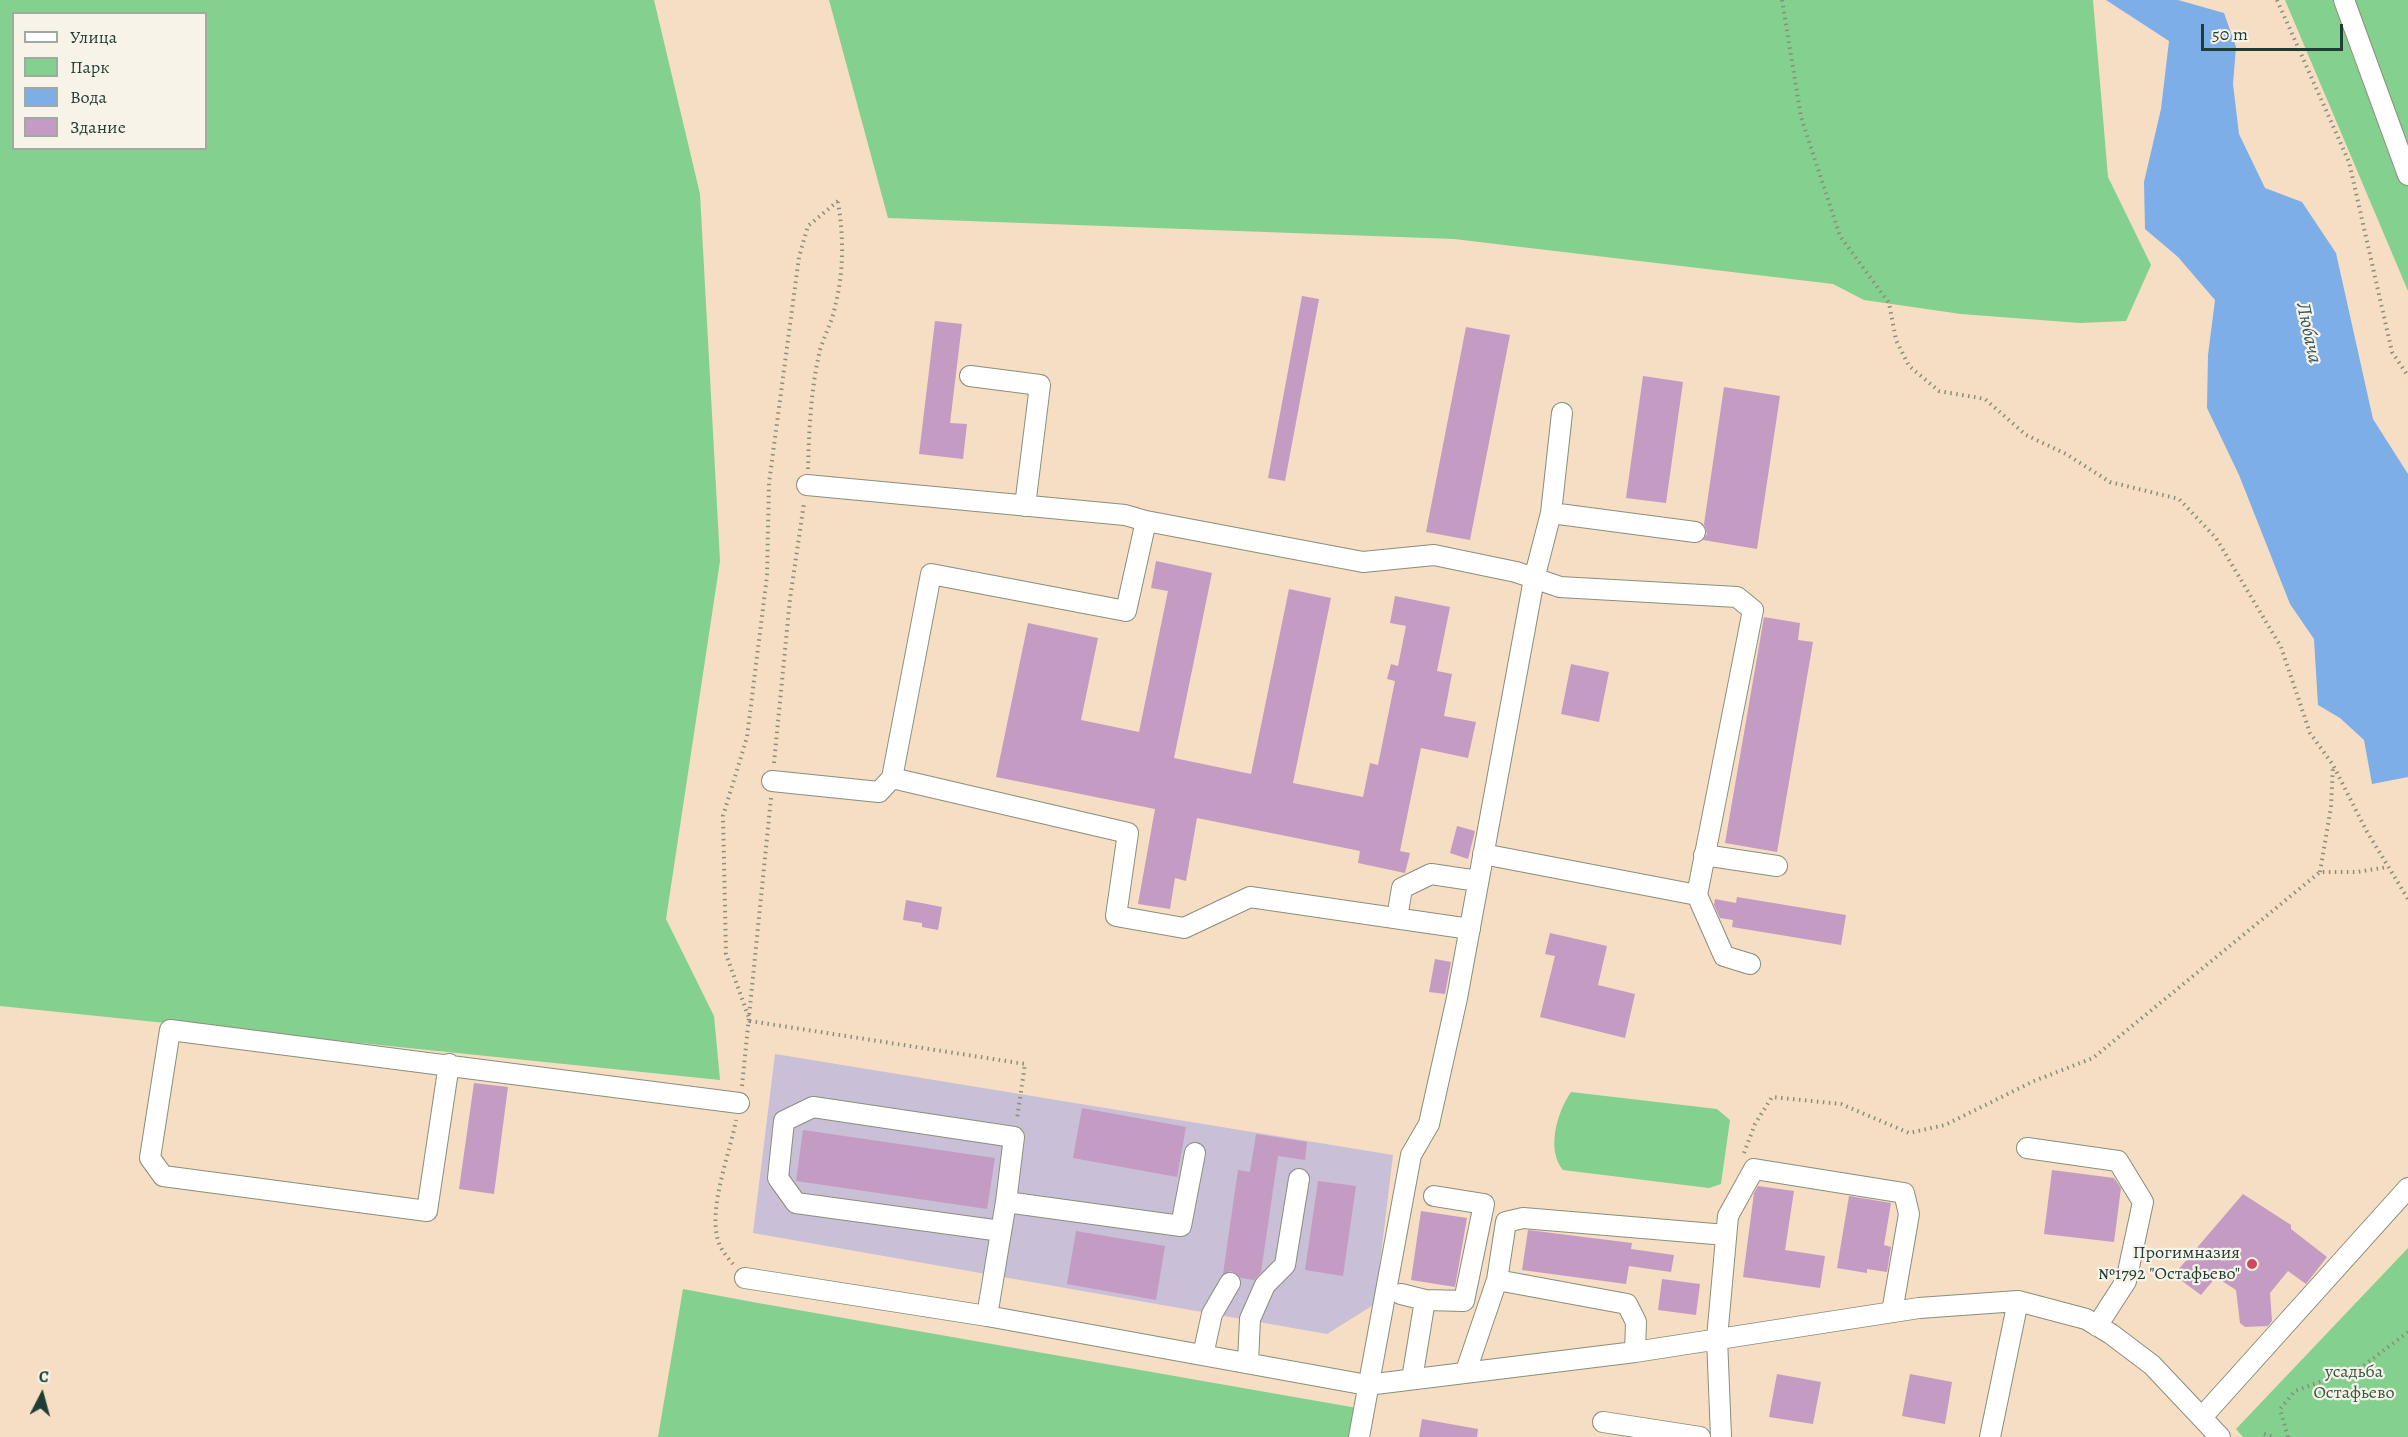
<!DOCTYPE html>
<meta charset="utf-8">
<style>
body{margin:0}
#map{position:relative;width:2408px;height:1437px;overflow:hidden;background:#f5dec3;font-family:Alegreya,serif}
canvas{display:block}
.legend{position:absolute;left:12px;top:12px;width:195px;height:138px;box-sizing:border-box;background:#f7f3e8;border:2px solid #a1aaa0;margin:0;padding:8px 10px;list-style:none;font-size:18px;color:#1f3d34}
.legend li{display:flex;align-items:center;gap:12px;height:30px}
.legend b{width:30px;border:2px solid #a1aaa0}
.north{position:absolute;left:12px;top:1365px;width:60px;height:60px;-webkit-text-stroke:4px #f7f3e8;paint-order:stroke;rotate:6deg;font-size:16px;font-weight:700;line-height:24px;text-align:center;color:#1f3d34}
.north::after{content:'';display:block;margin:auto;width:21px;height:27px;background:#1f3d34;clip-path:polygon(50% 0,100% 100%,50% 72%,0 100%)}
.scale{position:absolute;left:2201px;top:24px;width:142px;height:27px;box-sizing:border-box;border:3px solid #1f3d34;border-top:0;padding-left:8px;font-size:18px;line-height:21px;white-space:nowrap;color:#1f3d34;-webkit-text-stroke:4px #f7f3e8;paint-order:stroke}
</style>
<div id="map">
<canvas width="2408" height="1437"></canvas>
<ul class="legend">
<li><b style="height:8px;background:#fff"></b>Улица</li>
<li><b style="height:16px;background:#84d08e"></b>Парк</li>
<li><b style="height:16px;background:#7daee8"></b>Вода</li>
<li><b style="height:16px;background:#c49bc3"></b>Здание</li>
</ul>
<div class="north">С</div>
<div class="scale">50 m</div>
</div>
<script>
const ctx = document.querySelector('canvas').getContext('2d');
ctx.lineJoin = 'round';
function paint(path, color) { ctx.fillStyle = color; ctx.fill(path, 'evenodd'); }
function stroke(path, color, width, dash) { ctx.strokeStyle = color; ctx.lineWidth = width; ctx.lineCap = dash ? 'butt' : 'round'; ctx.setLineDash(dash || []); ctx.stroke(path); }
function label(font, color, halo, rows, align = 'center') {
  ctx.font = font + ' Alegreya,serif'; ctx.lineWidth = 4.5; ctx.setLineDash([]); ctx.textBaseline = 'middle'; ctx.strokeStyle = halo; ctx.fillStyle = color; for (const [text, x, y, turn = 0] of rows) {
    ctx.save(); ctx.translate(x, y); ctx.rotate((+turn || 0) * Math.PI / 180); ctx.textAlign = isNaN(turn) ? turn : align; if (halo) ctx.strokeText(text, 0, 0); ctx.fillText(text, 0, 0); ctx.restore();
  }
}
paint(new Path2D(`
 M775,1054L1393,1155L1375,1304L1327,1334L753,1233Z`), '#c9bfd7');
paint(new Path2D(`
 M0,0H654L700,194L720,561L666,919L714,1016L720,1080L0,1006ZM14,14H206V148H14Z
 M829,0H2093L2108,177L2151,265L2126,321L2080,323L1961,314L1864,300L1833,284L1454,239L888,218Z
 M2285,0H2408V291Z
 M1571,1092L1717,1109L1730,1120L1721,1184L1709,1188L1563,1170C1546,1150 1557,1112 1571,1092Z
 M2408,1248V1437H2243L2236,1429Z
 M683,1289L758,1303L1357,1408L1351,1437H658Z`), '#84d08e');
paint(new Path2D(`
 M2106,0H2178L2224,13L2236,47L2233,84L2239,134L2265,188L2302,202L2336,253L2373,419L2408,474V777L2372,784L2364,740L2340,718L2318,705L2314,639L2290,604L2239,475L2207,408L2208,355L2215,300L2178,257L2145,229L2144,182L2161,109L2169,41Z`), '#7daee8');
paint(new Path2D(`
 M1302,296L1319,299L1285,481L1268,478Z
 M935,321L962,324L950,423L967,424L963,459L919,454Z
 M1466,327L1510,335L1470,540L1426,532Z
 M1643,376L1683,382L1666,503L1626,498Z
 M1724,387L1780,396L1757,549L1703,540L1707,534L1704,524Z
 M1156,561L1212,573L1174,758L1251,774L1289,589L1331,598L1293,783L1363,797L1370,763L1378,765L1395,681L1387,679L1391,664L1398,666L1406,626L1390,623L1395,596L1450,607L1437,671L1452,674L1444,716L1476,722L1468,758L1421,748L1400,851L1410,853L1405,873L1358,863L1360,851L1197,818L1186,881L1175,878L1170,909L1138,904L1155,809L996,777L1028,623L1098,638L1081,720L1139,732L1168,591L1151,588Z
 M1764,617L1800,623L1798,640L1813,642L1777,852L1725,843Z
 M1571,664L1609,672L1599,722L1561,714Z
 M1457,826L1475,831L1468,859L1450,853Z
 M1737,897L1846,915L1841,945L1732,927L1733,920L1720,918L1714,905L1715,899L1736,903Z
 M906,900L942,907L938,930L922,927V923L903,920Z
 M1550,933L1607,946L1598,985L1635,994L1625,1038L1540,1017L1555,956L1545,954Z
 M1435,959L1451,962L1445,994L1429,992Z
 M474,1083L508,1087L494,1194L459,1189Z
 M1082,1108L1186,1127L1177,1177L1073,1158Z
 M803,1130L995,1158L987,1209L796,1181Z
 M1256,1134L1307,1142L1305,1160L1278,1156L1261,1272L1254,1280L1241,1278L1231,1271L1223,1274L1238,1170L1250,1172Z
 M2052,1170L2114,1178L2121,1188L2114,1242L2044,1234Z
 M1318,1181L1356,1186L1343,1276L1305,1270Z
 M1758,1186L1794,1191L1785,1250L1825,1256L1820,1288L1743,1277L1754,1193Z
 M2243,1194L2291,1225V1229L2327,1257L2306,1284L2288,1271L2270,1293L2272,1321L2268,1326L2245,1327L2240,1323L2236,1290L2216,1277L2201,1295L2178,1278L2177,1271Z
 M1849,1196L1891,1203L1884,1245L1891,1247L1887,1272L1867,1269V1273L1837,1268Z
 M1421,1211L1467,1218L1455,1287L1411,1280Z
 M1528,1230L1632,1243L1631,1249L1674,1255L1671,1272L1629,1266L1626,1284L1522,1270Z
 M1076,1231L1165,1246L1156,1300L1067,1284Z
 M1662,1279L1700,1284L1696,1315L1658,1310Z
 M1777,1374L1821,1382L1813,1424L1769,1417Z
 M1910,1374L1952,1382L1945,1424L1902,1416Z
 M1422,1419L1478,1429L1477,1437H1419Z`), '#c49bc3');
const minor = new Path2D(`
 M2344,0L2408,175
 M970,376L1040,385L1025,506
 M807,485L1125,515L1146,521L1363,562L1434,555L1516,572L1560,587L1737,597L1753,610L1697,895L1483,854
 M1551,513L1695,532
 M1146,521L1126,611L931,574L892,778L1128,833L1116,916L1184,928L1250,897L1470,929
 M772,781L879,792L892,778
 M1704,855L1777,866
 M1697,895L1724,956L1750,964
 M1397,918L1402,888L1431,874L1478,881
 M449,1064L427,1211L163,1176L150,1158L170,1030L739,1103
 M2027,1148L2118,1161L2143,1202L2126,1281L2097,1326
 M1001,1231L796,1203L778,1178L784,1121L813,1107L1014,1137L1006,1202
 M745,1278L987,1316L1367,1385L1635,1352L1919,1308L2018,1301L2086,1319L2111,1334L2152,1365L2220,1437
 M1497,1280L1627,1304L1636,1322L1635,1352
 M1401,1294L1425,1300L1464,1301L1484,1204L1434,1196
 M987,1316L1006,1202L1181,1226L1195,1153
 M1203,1355L1212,1314L1230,1283
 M1248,1362L1250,1319L1265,1285L1285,1265L1299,1179
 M1466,1371L1497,1280L1506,1222L1523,1218L1726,1235
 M1412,1379L1425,1300
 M2202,1417L2408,1188
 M1603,1422L1700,1437
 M1359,1437L1411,1155L1429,1124L1457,998L1534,579L1551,513L1562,413
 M1721,1437L1717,1338L1728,1216L1754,1169L1904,1193L1909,1214L1892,1312
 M1990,1437L2018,1301`);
stroke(minor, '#8a8e7c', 22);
stroke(new Path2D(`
 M1782,0L1801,117L1840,236L1889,303L1896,340L1909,366L1939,391L1985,399L2026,435L2066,454L2110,482L2179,499L2216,538L2281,647L2310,733L2333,765L2366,830L2408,899
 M2277,0L2349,162L2392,352L2408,376
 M838,201L808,226L799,257L769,483L767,576L747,737L723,816L726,954L750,1021L1025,1064L1017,1119
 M808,469C809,429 811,388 820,350C824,336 831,324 834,311C844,273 844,239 838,202
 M774,763L790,599L804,503
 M2320,872L2331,807L2333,765
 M742,1086L771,798
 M1744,1153L1755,1124L1772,1097L1841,1104L1909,1133L1945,1125L2034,1081L2093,1058L2320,872H2357L2388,867
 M733,1264C728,1258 720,1249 718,1240C708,1208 730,1153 736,1120
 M2264,1434L2274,1437
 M2288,1437L2280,1409L2295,1391L2363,1366L2408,1332`), '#8a8e7c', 4, [1.5, 4.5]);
stroke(minor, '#fff', 20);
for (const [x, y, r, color] of [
 [2252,1264,6,"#d1495b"]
]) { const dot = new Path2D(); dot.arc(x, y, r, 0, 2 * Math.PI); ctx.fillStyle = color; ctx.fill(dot); stroke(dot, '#f7f3e8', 2); }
label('18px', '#1f3d34', '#f7f3e8', [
 ["Прогимназия",2240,1254],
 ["№1792 \"Остафьево\"",2240,1275]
], 'right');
label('18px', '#335a46', '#f7f3e8', [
 ["усадьба",2354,1373],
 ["Остафьево",2354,1394]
]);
label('italic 20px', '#365961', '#f7f3e8', [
 ["Любача",2308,333,78]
]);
</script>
